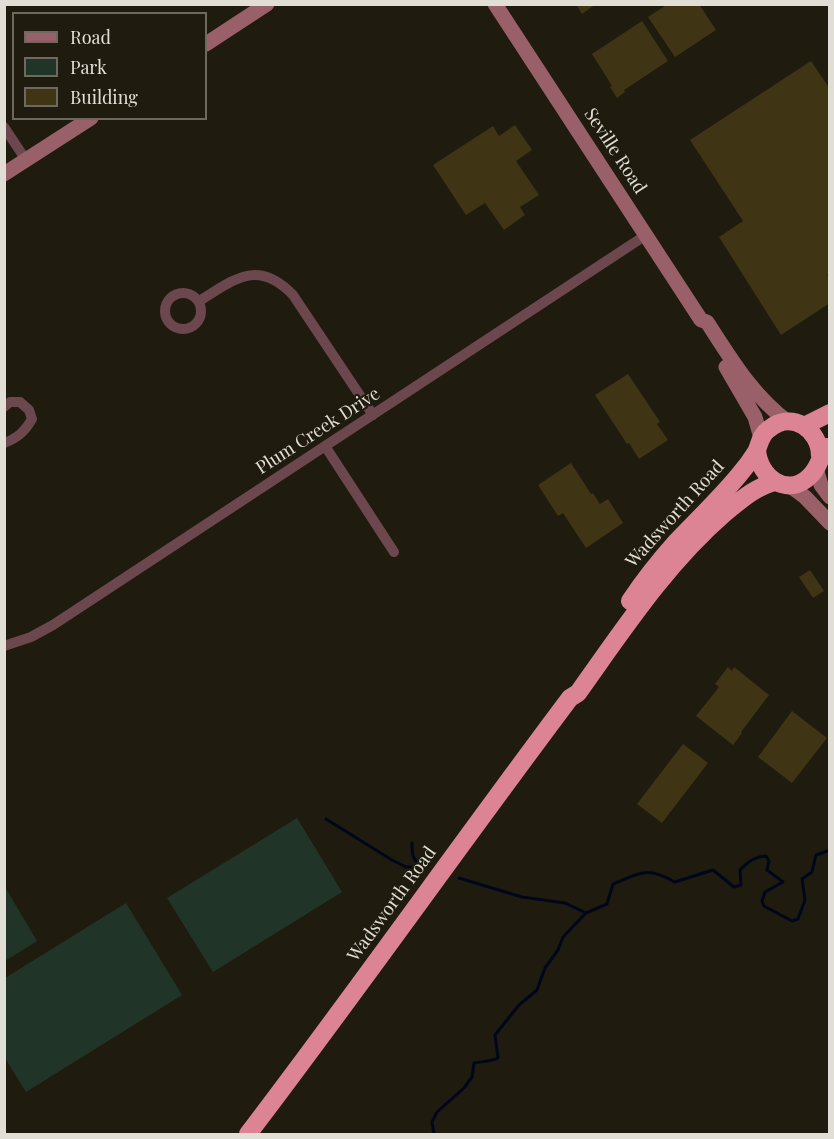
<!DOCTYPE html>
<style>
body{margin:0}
#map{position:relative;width:834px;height:1139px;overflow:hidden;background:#1f1b0f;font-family:"Playfair Display",serif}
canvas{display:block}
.frame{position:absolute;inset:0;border:6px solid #e1ded6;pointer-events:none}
.legend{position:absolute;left:12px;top:12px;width:195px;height:108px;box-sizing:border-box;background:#1f1b0f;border:2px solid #6d695f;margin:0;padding:8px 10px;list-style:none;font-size:18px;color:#e1ded6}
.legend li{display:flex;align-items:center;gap:12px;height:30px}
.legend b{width:30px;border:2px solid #6d695f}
</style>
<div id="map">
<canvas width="834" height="1139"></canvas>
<div class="frame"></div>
<ul class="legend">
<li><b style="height:8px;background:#99606a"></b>Road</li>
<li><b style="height:16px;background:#203527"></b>Park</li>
<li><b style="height:16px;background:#3f3515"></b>Building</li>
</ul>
</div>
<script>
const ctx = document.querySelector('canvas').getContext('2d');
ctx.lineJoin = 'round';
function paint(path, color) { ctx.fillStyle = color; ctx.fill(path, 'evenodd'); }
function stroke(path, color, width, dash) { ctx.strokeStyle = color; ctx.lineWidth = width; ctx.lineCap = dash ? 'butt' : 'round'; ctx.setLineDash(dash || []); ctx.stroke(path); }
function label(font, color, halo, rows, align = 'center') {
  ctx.font = font + ' "Playfair Display",serif'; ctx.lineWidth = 4.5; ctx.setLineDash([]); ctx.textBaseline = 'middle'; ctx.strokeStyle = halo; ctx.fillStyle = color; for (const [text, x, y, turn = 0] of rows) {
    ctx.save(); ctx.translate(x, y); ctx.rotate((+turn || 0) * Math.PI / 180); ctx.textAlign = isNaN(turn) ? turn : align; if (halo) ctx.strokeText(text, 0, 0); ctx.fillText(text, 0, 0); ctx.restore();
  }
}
paint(new Path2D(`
 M297,818L342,892L213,972L167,898Z
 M5,887L37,941L5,961H4Z
 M126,903L182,995L26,1092L5,1058V978Z`), '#203527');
stroke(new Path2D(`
 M326,819L392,860L406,867H421
 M412,843C412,853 412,859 420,865
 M459,878L522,897L565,903L586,913
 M434,1134L432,1122L437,1112L464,1088L472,1077L474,1063C483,1061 490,1062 498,1058L495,1035L519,1005L537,990L545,968L558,950L563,937L586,913L607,904L613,884C641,873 646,866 675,882L713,870L734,887L741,885L740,870C749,861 754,857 766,856L769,861L767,870L783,882L765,892L762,901L764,906L792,921L798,919L805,900L802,879L812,872L816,855L830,850`), '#00071b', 3);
paint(new Path2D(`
 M576,4H596L582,14Z
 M668,4H699L716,30L675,57L648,17Z
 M642,21L668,61L624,90L625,92L617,98L610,87L612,86L592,54Z
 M811,61L830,89V273L827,275L830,279V303L781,335L719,237L743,221L690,140Z
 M515,125L532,150L516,161L539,195L520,207L525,215L504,230L485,203L466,215L433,165L493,126L499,136Z
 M628,374L660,422L657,424L668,440L639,459L629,443L627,444L595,395Z
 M571,463L591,494L593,493L600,504L608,499L623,523L586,548L563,513L558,516L538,485Z
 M810,570L824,591L813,598L799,577Z
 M728,667L732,671L734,667L769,695L741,732L742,733L733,745L696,716L719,687L715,684Z
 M792,711L827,738L792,783L758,757Z
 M683,744L708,763L662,823L637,804Z`), '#3f3515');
stroke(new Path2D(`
 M4,127L26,160
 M165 311a18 18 0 1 1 36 0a18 18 0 1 1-36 0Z
 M199,301C234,280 257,258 293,295L373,415
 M4,407L10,402H20L29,410L32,419C25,431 18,438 4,443
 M325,446L394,552
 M4,646L31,637L53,625L646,235`), '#6c484e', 10);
stroke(new Path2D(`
 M495,4L701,320L707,322C731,359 752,395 788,422
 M206,44L267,4
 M4,174L91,118
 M726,367L755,417L761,438
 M816,468L821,485L830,497
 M789,485L805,497L830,523`), '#99606a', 15);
stroke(new Path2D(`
 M804,426L830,413
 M757,450C759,478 788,498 810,476C819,468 820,456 827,447
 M630,601C644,580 659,561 676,542C697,520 719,499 739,475C745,468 751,460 756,452C760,444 760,435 769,429C792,410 820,430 820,456
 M248,1134C357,991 461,843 570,698L578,693C623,630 666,564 725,513C741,500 755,487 775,482`), '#dd8494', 18);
label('18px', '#e1ded6', '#1f1b0f', [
 ["Seville Road",615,151,57],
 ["Plum Creek Drive",318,431,-33],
 ["Wadsworth Road",675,514,-48],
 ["Wadsworth Road",392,904,-54]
]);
</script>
